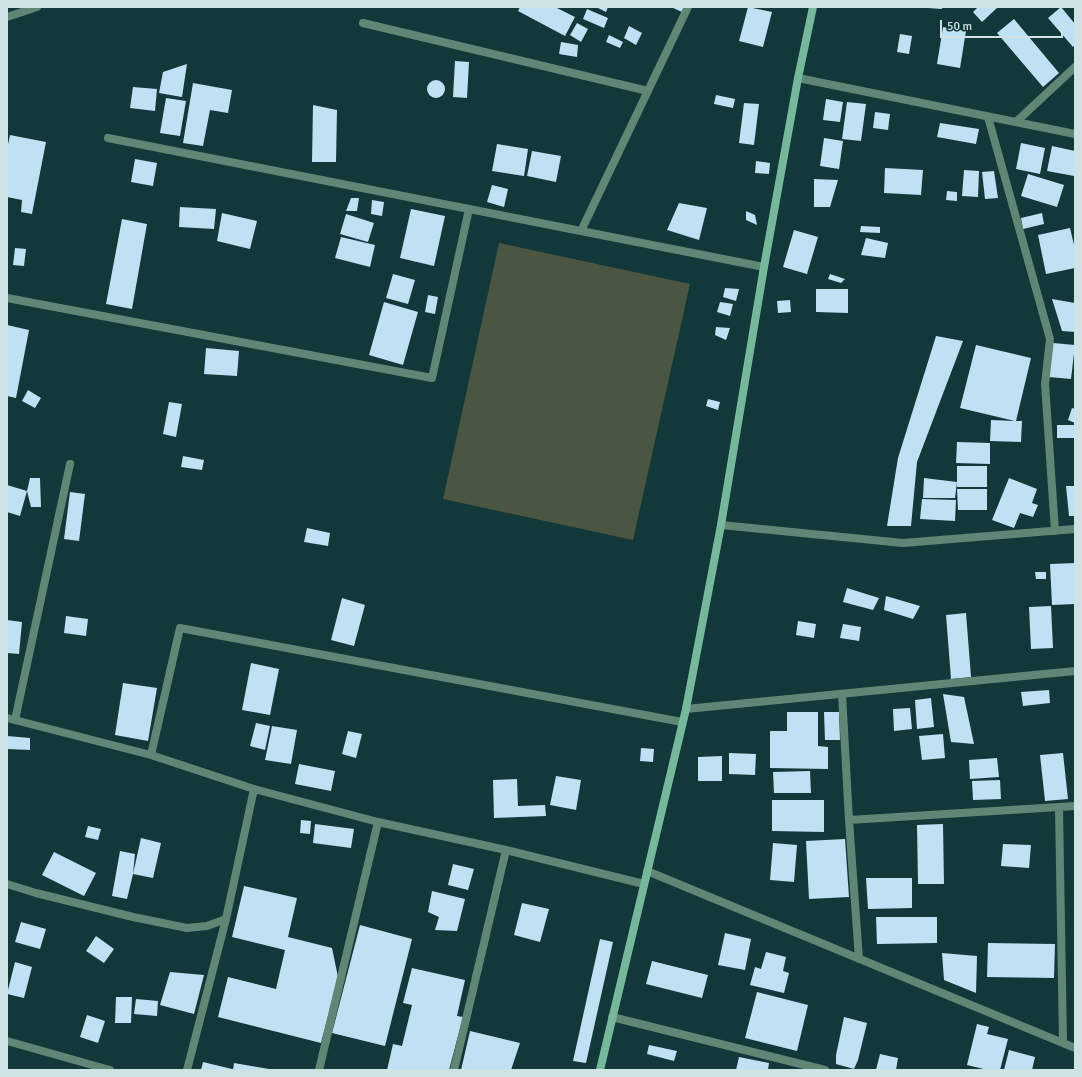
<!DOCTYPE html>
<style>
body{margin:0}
#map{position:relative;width:1082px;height:1077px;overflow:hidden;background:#12383a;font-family:Signika,sans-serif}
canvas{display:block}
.frame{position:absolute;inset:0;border:8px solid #cfe3e4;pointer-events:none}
.scale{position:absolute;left:940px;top:20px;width:123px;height:18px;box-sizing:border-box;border:2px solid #cfe3e4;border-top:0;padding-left:5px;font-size:12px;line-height:14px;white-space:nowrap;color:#cfe3e4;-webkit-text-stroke:3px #12383a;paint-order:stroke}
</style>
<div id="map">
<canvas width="1082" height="1077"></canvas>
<div class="frame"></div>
<div class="scale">50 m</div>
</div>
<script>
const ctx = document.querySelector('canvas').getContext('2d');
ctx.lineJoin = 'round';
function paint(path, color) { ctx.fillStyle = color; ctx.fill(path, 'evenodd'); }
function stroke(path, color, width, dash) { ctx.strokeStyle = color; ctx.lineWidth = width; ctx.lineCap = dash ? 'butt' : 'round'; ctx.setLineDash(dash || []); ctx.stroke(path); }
paint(new Path2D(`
 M499,243L690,284L633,540L443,499Z`), '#4a5542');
paint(new Path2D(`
 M520,7H555L575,17L565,36L518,11Z
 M596,7H608L606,12Z
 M671,7H684L682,12Z
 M748,7L772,12L763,47L739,41Z
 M928,7H942V9L928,8Z
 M978,7H998L982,22L973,12Z
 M1061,7L1075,24V45L1073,47L1048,18Z
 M587,9L608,18L604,28L583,19Z
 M1014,19L1059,73L1043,87L997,33Z
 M577,23L588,29L581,42L570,35Z
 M629,26L642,33L636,45L624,38Z
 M943,27L966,31L960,68L937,64Z
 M900,34L912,36L909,54L897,52Z
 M609,35L623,42L620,48L606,42Z
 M561,42L578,45L577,57L559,54Z
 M455,61L469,62L467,98L453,97Z
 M187,64L182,97L159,93L163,72Z
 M427 89a9 9 0 1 1 18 0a9 9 0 1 1-18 0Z
 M193,83L232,90L228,113L210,110L203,146L183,143Z
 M133,87L157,89L155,111L130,108Z
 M716,95L735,99L733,108L714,104Z
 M166,98L186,101L180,136L160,133Z
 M826,99L843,102L840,122L823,120Z
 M847,102L866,104L861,141L842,139Z
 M744,103L759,104L754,145L739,143Z
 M313,105L337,110L336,162H312Z
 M875,112L890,114L888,130L873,128Z
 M940,123L979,129L976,144L937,137Z
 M10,135L46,142L32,214L21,212L22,200L7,197V149Z
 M824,138L843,141L839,169L820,166Z
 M1021,143L1045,148L1040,174L1016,169Z
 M497,144L528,149L524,176L492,171Z
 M1052,146L1075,151V168L1074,176L1047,171Z
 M532,151L561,156L556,182L527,176Z
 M135,159L157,163L153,186L131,182Z
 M756,161L770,163L769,174L755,173Z
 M885,168L923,170L921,195L884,193Z
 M964,170L979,171L978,197L962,196Z
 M994,171L998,198L985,199L982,172Z
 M1028,174L1064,185L1057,207L1021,196Z
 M814,179L838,180L830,207H814Z
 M492,185L508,189L504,207L487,202Z
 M947,191L957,192V201L946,200Z
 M351,198H359L357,211H346Z
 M372,200L384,202L382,216L371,214Z
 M679,203L707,208L699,240L667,230Z
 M180,207L216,209L214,229L179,227Z
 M411,209L445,216L434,266L400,258Z
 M746,211L755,215L757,225L746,220Z
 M222,213L257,221L250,249L217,241Z
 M1042,213L1044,224L1023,229L1021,218Z
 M346,214L374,223L368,242L340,234Z
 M122,219L147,224L132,309L106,304Z
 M861,226L880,227V233L860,232Z
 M1070,228L1075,249V268L1046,274L1038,235Z
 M794,230L818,237L807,274L783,267Z
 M341,237L375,245L370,267L335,258Z
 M866,238L888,243L885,258L861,255Z
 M15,248L26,249L24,266L13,265Z
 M393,274L415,280L408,304L386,298Z
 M830,274L845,279L841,283L828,279Z
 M725,288L739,289L736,301L723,297Z
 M816,289H848V313L816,312Z
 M428,295L438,297L435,314L425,312Z
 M1052,299L1075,303V332L1062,331Z
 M790,300L791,312L778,313L777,301Z
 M384,302L418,312L403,365L369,355Z
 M720,302L733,304L730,316L717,312Z
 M7,325L29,330L16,398L7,396Z
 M716,327L730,328L726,340L715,335Z
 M936,336L963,341L917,462L911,526H887L898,458Z
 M1053,343L1075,345L1071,379L1049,377Z
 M976,345L1031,358L1016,421H1022L1021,442L990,441L991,420L1015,421L960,408Z
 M206,348L239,351L237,376L204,374Z
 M28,390L41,398L35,408L22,401Z
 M708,399L720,402L718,410L706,406Z
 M169,402L182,404L176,437L163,434Z
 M1072,408L1075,409V423L1068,420Z
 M1057,425H1075V438H1057Z
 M957,442L990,443V464L956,463Z
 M183,456L204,460L202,470L181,467Z
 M957,466H987V487H957Z
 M30,478H40L41,507H31L27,491L20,516L7,512V485L27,491Z
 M924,478L957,482L955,498H923Z
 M1009,478L1037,489L1032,503L1038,505L1033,517L1020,513L1014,528L992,520Z
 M1066,486H1075V516H1069Z
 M957,489H987V510H958Z
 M70,492L85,494L79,541L64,539Z
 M922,499L956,500L955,521L920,519Z
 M307,528L330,533L328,546L304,542Z
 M1075,563V604L1052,605L1050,564Z
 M1035,572H1046V579H1036Z
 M847,588L879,598L873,610L843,602Z
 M886,596L920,606L913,619L884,610Z
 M342,598L365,605L354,646L331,640Z
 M1051,606L1053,648L1031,649L1029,607Z
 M966,613L971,677L951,679L946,615Z
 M66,616L88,619L86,636L64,633Z
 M7,620L22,622L19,654L7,653Z
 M798,621L816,624L814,638L796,635Z
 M843,624L861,627L859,641L840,638Z
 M251,663L279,669L270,715L242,710Z
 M123,683L157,688L148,741L115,735Z
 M1049,690L1050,703L1023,706L1021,692Z
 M943,694L964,697L974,744L951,742Z
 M931,698L934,727L917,729L915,700Z
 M910,708L912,729L894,731L893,709Z
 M787,712H818V746L828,747V769L770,768V731H787Z
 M824,712H839L840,740H825Z
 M256,723L270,726L265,750L250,746Z
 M272,726L297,730L291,764L265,760Z
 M348,731L362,734L356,758L342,754Z
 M943,734L945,758L922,760L919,736Z
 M7,736L30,738V750L7,749Z
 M641,748L654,749L653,762L640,761Z
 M729,753L756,754L755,775L729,774Z
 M1063,753L1068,799L1045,801L1040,755Z
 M722,756V781H698V757Z
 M997,758L999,777L970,779L969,760Z
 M299,764L335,771L331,791L295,784Z
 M810,771L811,793H774L773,772Z
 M556,776L581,780L576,810L550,805Z
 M517,779L518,806L545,805L546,816L494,818L493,780Z
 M1000,780L1001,799L973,800L972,781Z
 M772,800H824V832L772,831Z
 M301,820L311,821L310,834L300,833Z
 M315,824L354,829L351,848L313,843Z
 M943,824L944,884H918L917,825Z
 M88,826L101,829L98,840L85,837Z
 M141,838L161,843L153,878L133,874L127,899L112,896L120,851L135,854L133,874Z
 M845,839L849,897L809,899L806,841Z
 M773,843L797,845L794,882L770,880Z
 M1003,844L1031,845L1029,868L1001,866Z
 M54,852L96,873L84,896L42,875Z
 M453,864L474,869L468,890L448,885Z
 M866,878H912V908L868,909Z
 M244,886L297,898L288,937L332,948L338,977L321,1043L218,1017L228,977L276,989L285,950L232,937Z
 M432,891L465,899L457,931L435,930L439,917L428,912Z
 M522,903L549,909L540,942L514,935Z
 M876,917H937V943L877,944Z
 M21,922L46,929L40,949L15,942Z
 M360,925L412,939L385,1046L332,1033Z
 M725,933L751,939L745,970L718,965Z
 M96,936L114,949L104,963L86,951Z
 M600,939L613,942L586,1063L573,1061Z
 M988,943L1055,944L1054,978L987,977Z
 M766,952L786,957L783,971L789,973L784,993L750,985L755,967L761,969Z
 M942,953L977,956L976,993L944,980Z
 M652,961L708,975L702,998L646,984Z
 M15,962L32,967L24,998L7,994Z
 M412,968L465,980L457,1016L463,1017L449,1070H387L393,1044L402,1046L412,1005L403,1003Z
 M170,972L204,975L194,1014L160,1005Z
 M757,992L808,1005L797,1051L745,1038Z
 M116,997H132L131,1023H115Z
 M136,999L158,1001L157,1016L134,1014Z
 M87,1015L105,1021L98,1043L80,1037Z
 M844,1017L867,1023L858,1060L854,1069L836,1064V1055Z
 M977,1024L989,1027L987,1034L1008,1039L1000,1070H988L967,1065Z
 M470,1031L520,1043L511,1070H461Z
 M649,1045L677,1051L674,1061L647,1054Z
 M1009,1050L1035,1057L1032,1070H1004Z
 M880,1054L898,1058L896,1070H876Z
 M739,1057L769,1063L768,1070H736Z
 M203,1062L232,1069V1070H201Z
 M234,1063L269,1069L268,1070H233Z`), '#c0e0f3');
stroke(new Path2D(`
 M7,17L37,7
 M363,23L648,91
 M798,78L1075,134
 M988,117L1050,339L1045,384L1055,531
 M1016,122L1075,67
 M108,138L764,267
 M581,231L688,7
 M7,298L432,378L469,209
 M721,525L903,543L1075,529
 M842,694L849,820L859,959
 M686,709L1075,671
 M7,718L151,755L254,789L378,822L506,850L644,884
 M15,720L70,464
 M151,755L180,628L682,722
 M1059,807L1063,1043
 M849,820L1075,806
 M647,871L1075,1048
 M7,884L36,893L133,917L187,928L207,926L226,919
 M612,1017L825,1070
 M7,1041L110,1070
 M187,1070L226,919L254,789
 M319,1070L378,822
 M454,1070L506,850`), '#608776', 8);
stroke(new Path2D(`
 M600,1070L686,709L721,525L764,267L798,78L813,7`), '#77b89d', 8);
</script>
